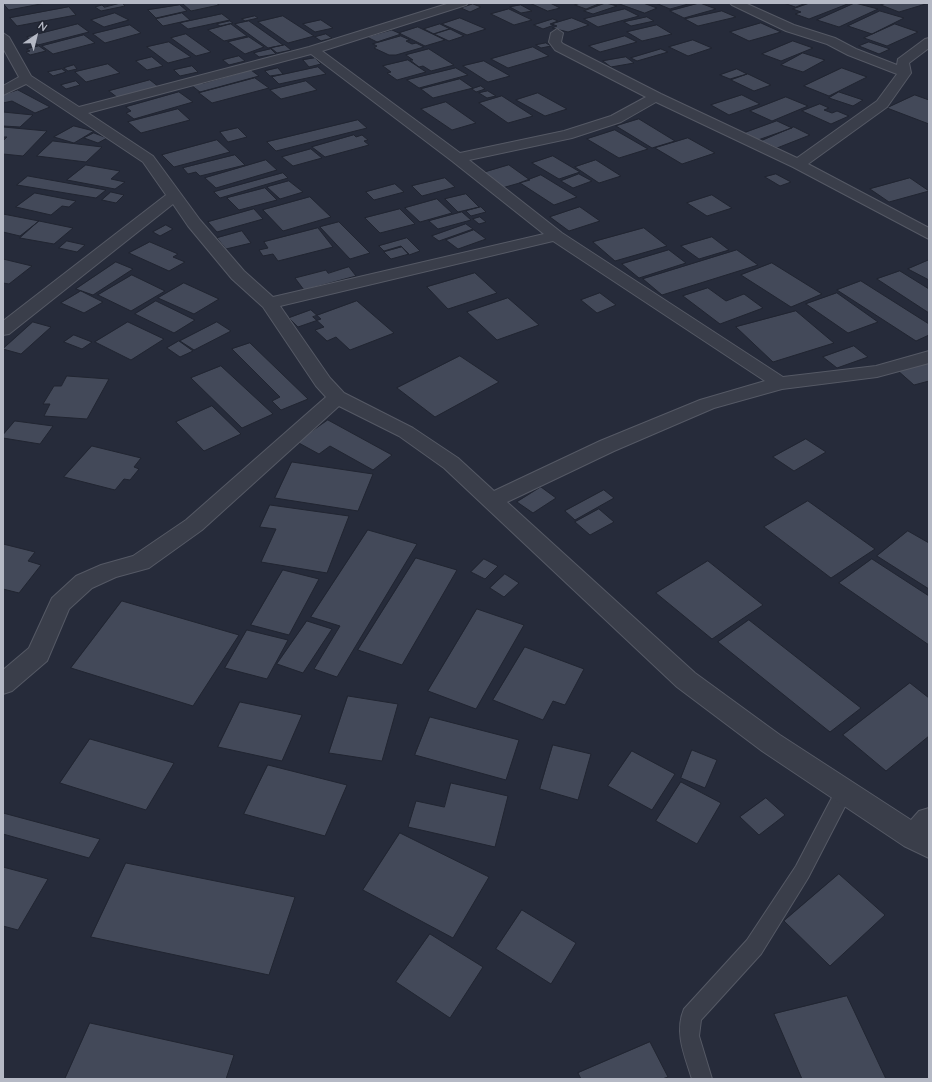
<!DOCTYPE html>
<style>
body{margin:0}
#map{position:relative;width:932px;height:1082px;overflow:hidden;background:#262b3a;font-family:Quicksand,sans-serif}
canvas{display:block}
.frame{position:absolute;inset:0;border:4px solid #b5b9c5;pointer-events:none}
.north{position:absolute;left:16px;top:16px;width:40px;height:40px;-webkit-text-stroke:3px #1f232f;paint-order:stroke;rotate:35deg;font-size:11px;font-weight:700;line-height:16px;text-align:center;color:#b5b9c5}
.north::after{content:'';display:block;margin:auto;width:14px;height:18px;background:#b5b9c5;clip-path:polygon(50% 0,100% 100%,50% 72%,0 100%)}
</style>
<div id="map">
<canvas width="932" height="1082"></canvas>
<div class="frame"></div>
<div class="north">N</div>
</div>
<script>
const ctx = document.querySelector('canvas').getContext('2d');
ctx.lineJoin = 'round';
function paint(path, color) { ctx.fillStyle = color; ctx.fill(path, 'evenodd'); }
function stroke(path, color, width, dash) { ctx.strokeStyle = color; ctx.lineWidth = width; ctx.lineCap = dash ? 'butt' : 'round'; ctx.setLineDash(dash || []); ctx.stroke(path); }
const building = new Path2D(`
 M3,3H46L9,10Z
 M122,3L125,6L101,11L95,7L102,5L104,7Z
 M186,3H216L219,5L191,11L183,4Z
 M530,3H550L560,8L548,11Z
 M581,3H601L586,9L575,5Z
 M606,3L617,6L593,14L584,11Z
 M617,3H643L657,8L645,13Z
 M663,3H692L670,9L658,4Z
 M700,3L716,9L684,18L670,11Z
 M784,3H806L796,7Z
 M810,3H850L809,19L795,14L801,12L793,9Z
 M855,3L878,9L839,27L817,20Z
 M887,3H929L899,12L881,5Z
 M473,4L481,7L470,12L461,8Z
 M180,5L187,11L156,18L148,10Z
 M521,5L532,11L521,13L510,7Z
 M69,7L76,15L17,26L10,18Z
 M509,9L532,20L514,25L491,14Z
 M625,9L639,16L598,27L584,19Z
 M722,11L736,17L698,26L685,19Z
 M880,11L904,18L872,34L848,26Z
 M115,13L129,20L104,27L91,20Z
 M182,13L190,20L163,26L156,19Z
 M222,14L230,20L188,29L180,23Z
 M255,16L258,18L245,21L242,19Z
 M283,16L314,36L288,43L258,22Z
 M647,17L654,21L631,26L624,22Z
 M460,18L486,29L467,35L442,24Z
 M572,18L589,25L568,32L552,28L557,26L552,24Z
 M553,19L558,21L550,24L554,25L543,29L534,25Z
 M321,20L333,28L315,32L303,24Z
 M230,21L233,23L220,26L217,24Z
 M249,21L283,45L268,48L235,24Z
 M761,23L781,32L749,41L730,32Z
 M78,24L89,32L38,45L27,37Z
 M231,24L247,36L224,41L208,30Z
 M440,24L450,29L434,34L424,29Z
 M895,24L918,32L887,46L864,38Z
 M130,25L141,33L105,43L93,34Z
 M657,25L672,34L642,41L627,32Z
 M418,27L445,40L425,46L399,33Z
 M450,29L464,36L449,41L434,34Z
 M392,30L401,34L377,42L367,37Z
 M186,34L211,52L196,56L171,38Z
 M326,34L332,38L321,41L315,37Z
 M84,35L95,43L53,54L42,46Z
 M401,36L410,40L406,41L412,44L416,43L424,47L396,55H389L374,48L377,46L373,44Z
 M625,36L637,42L600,52L589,46Z
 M249,37L264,47L245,54L228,42Z
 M693,40L712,48L688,56L669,47Z
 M793,41L813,48L781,61L762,54Z
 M169,42L191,57L168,63L147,47Z
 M869,42L890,49L879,54L859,46Z
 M546,43L551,46L541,48L536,45Z
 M285,45L291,50L277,53L271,48Z
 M39,46L46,51L30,55L26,52L30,51L27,49Z
 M533,47L549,56L508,68L491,59Z
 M271,49L276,54L259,57L254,53Z
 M429,49L454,65L431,71L423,66L419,67L410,60H413L406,55Z
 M661,49L668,52L637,61L631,58Z
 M803,53L825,60L803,72L781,65Z
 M239,56L245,61L229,65L223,60Z
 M152,57L163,66L147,70L136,61Z
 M626,57L634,63L611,67L603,61Z
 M315,58L321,64L309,67L303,60Z
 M408,60L426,72L397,80L387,73L391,72L383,66Z
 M484,61L510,76L488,82L463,66Z
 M108,64L120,73L86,82L75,72Z
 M74,65L77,69L68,71L64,68Z
 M192,66L198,72L180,76L174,70Z
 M318,67L326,74L279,84L272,77Z
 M278,68L283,74L270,76L265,71Z
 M456,68L468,75L419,88L407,80Z
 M842,68L867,77L829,96L804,86Z
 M62,69L66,72L53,76L48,72Z
 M737,69L747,74L730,79L720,75Z
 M251,70L259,76L200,92L191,85L201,82L203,83Z
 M748,74L771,85L754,91L731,80Z
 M255,78L269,88L212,103L199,93Z
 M460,79L473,88L433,98L421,89Z
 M150,80L159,87L118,98L109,91Z
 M76,81L80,85L66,89L61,85Z
 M306,81L317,90L281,99L270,90Z
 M481,86L485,89L476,92L472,89Z
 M18,90L50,107L35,113L12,101L3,103V95Z
 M488,91L496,96L487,98L479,93Z
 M179,92L193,102L134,119L126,113L131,111L126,107Z
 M839,92L863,100L853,106L829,98Z
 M538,93L567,109L545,116L516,100Z
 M742,95L760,104L729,115L711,105Z
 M915,95L929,100V124L887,108Z
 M502,96L533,116L508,123L479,103Z
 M786,97L808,106L772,121L750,111Z
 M446,102L476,123L452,130L421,109Z
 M820,104L829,108L824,110L832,113L837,111L849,116L831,124L802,111Z
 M178,109L190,120L141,133L128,122Z
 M3,112L33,115L20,127L3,126Z
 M639,119L675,141L652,148L616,126Z
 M358,120L367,128L276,151L267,142Z
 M777,121L792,128L758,140L744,133Z
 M74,126L94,131L74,143L54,137Z
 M3,127L47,131L23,156L3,154V141L7,137H3Z
 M794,127L810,135L777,148L761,141Z
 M238,128L247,137L228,142L220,132Z
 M615,130L648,149L619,158L587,139Z
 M94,133L107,138L98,143L84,138Z
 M354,135L356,137L362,135L368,140L364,141L369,145L325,157L312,147Z
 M688,138L715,153L682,164L655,148Z
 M217,140L230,152L174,167L162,155Z
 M53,141L102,147L86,162L37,156Z
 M311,149L322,158L293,166L282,157Z
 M235,155L245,165L200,176L196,172L188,174L183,168Z
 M553,156L580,172L559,179L532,163Z
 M266,160L277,170L216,188L205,178Z
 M596,160L621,176L599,183L575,167Z
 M86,165L120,171L111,179L125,182L115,189L67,180Z
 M509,165L530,180L502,188L482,173Z
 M283,173L288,178L220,198L214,192Z
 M579,174L592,181L573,188L561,181Z
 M776,174L791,182L780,186L765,177Z
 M541,175L577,197L554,205L520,183Z
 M28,176L106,190L96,198L17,185Z
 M445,178L455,187L422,196L412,186Z
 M910,178L929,191L889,202L870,189Z
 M289,181L303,192L280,199L267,187Z
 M395,184L404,192L374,200L366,192Z
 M265,188L277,200L239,210L227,198Z
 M111,192L124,195L116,203L102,200Z
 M35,193L76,201L69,207L62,206L51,215L16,207Z
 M466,194L479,207L458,212L445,199Z
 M712,195L732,208L707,216L687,203Z
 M310,197L331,217L283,231L263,210Z
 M437,199L452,213L420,222L405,208Z
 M481,207L486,212L471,216L466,211Z
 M580,207L600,221L569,231L550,217Z
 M254,209L263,219L217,232L208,222Z
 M400,209L415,224L380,233L365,218Z
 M462,212L471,220L438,229L429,221Z
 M3,214L39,221L20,236L3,232Z
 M480,217L486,222L479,224L473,219Z
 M39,221L73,228L54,244L20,238Z
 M339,222L370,253L350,259L320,227Z
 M466,224L473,229L439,241L432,236Z
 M166,225L173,229L160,236L153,232Z
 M318,228L333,247L278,261L273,254L263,256L259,250L268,248L264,242Z
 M644,228L667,246L615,261L593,242Z
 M474,230L486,239L458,249L446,240Z
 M242,231L251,243L226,249L217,238Z
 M712,237L729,250L699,259L681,246Z
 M407,238L420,251L409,255L401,246L384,251L379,246Z
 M67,241L85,245L77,252L59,248Z
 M150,242L178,254L173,257L185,262L169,271L129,253Z
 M402,247L409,254L391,259L384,252Z
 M669,250L686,263L639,278L622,264Z
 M737,250L758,265L662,295L643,279Z
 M3,260V259L32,266L9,284L3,283Z
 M929,260V280L908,269Z
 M116,262L133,269L93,295L76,289Z
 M772,263L822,294L791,307L741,275Z
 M349,267L356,276L304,290L295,278L326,270L328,273Z
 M900,271L929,289V313L877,279Z
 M475,273L497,293L448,309L427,287Z
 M132,275L165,291L131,311L98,295Z
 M861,281L929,324V335L916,341L837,290Z
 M184,283L219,299L194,314L158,298Z
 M708,288L726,301L744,294L763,308L720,324L683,296Z
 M81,291L103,302L84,313L61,303Z
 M600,293L616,305L597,313L581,300Z
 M837,293L878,322L848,333L806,304Z
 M508,298L539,325L497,340L467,312Z
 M156,301L195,320L174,333L135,314Z
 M357,301L394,333L350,350L336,337L327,341L315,330L324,327L313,317Z
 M311,310L321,319L298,327L289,318Z
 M796,311L834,343L773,362L736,327Z
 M33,322L51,327L21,354L3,349Z
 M128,322L164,339L131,360L95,342Z
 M217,322L231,331L194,350L180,341Z
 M74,335L92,342L82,349L64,342Z
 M179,341L193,351L180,357L167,348Z
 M250,343L308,399L281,410L272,401L280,397L232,349Z
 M854,346L868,357L837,368L823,357Z
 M460,356L499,382L435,417L397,388Z
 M929,362V381L914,385L897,370Z
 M221,366L273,414L242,428L191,378Z
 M67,376L109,379L87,419L44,416L50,404H43L54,386H61Z
 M212,406L241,434L204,451L176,422Z
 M328,420L392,455L373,470L330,446L319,454L297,442Z
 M15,421L53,426L40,444L3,438V435Z
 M806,439L826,452L794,471L773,457Z
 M92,446L141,458L134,467L139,469L130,480L124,479L115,490L64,477Z
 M292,462L373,474L358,511L275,498Z
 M541,487L556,498L533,513L517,502Z
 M604,490L614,498L575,520L565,511Z
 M808,501L875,549L831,578L764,527Z
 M270,505L349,516L327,573L261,562L276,529L260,527Z
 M599,509L614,522L590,535L575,522Z
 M368,530L417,544L337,677L314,669L340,626L311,617Z
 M908,531L929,543V589L877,556Z
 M3,544L35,552L28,561L41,565L19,593L3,589Z
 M416,558L457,570L402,665L358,650Z
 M484,559L498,566L485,579L471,572Z
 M872,559L929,596V645L839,583Z
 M708,561L763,605L712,639L656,593Z
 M283,570L319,579L289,635L251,625Z
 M505,574L519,583L504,597L490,588Z
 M122,601L239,635L193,706L71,668Z
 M477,609L524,625L476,709L428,691Z
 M749,620L861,708L830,732L718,642Z
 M307,621L332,629L303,673L277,664Z
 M247,630L288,640L267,679L225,668Z
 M525,647L584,669L565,705L553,701L543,720L493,700Z
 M910,683L929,698V736L886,771L843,735Z
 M348,696L398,704L382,761L329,753Z
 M240,702L302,715L282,761L218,747Z
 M430,717L519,740L506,780L415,755Z
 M90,739L174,763L146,810L60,783Z
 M553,745L591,754L578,800L540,789Z
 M692,750L717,760L705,788L681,778Z
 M632,751L675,774L652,810L608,786Z
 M268,765L347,785L325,836L244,814Z
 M681,782L721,803L697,844L656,821Z
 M451,783L508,796L495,847L408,827L416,801L444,807Z
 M766,798L785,815L759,835L740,817Z
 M3,813L100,839L89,858L3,834Z
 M400,833L489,877L453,938L363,890Z
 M126,863L295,897L269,975L91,937Z
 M3,867L48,879L18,930L3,926Z
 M839,874L885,915L830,966L784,921Z
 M522,910L576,943L551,984L496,949Z
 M430,934L483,967L450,1018L396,982Z
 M847,996L886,1079H802L774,1014Z
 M90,1023L234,1055L226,1079H65Z
 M650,1042L668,1077L662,1079H581L578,1073Z`);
paint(building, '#434959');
stroke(building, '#212531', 1);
const lane = new Path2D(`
 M844,784L850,786L853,791L808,878L761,954L701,1020L699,1036L712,1079H692C685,1056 674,1033 684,1009L747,940L796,866L838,786Z`);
const street = new Path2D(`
 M450,3H468L466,5L322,51L460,153L564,131L611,116L646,97L555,50L549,42L551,33L557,29L563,33L561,42L563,44L661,94L797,158L877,101L897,74L848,55L827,44L786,31L732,5L730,3H745L794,25L835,38L856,49L897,65L898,59L925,39L929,38V48L909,63L911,73L887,107L808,164L929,228V239L793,167L656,102L621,122L572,138L469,160L562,233L783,377L876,366L929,351V363L877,377L782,389L714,408L614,451L507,502L695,673L780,735L911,820L919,811L929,808V858L904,846L762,751L677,687L444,468L399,436L339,406L202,530L149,568L116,577L92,588L69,609L47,661L12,691L3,694V670L29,648L52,598L76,576L101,565L133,556L186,520L326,397L316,386L263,307L232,279L188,226L173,204L9,334L3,335V321L166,195L143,162L26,84L3,95V86L19,77L3,48V33L9,37L31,76L79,107L309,47ZM311,54L452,161L544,234L273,297L244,271L200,220L153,156L88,113ZM553,241L765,381L700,400L600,441L494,491L458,458L413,428L344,393L330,378L280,306Z`);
stroke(lane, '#555965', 2);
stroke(street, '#555965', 2);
paint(lane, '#3a3e4a');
paint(street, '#3a3e4a');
</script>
